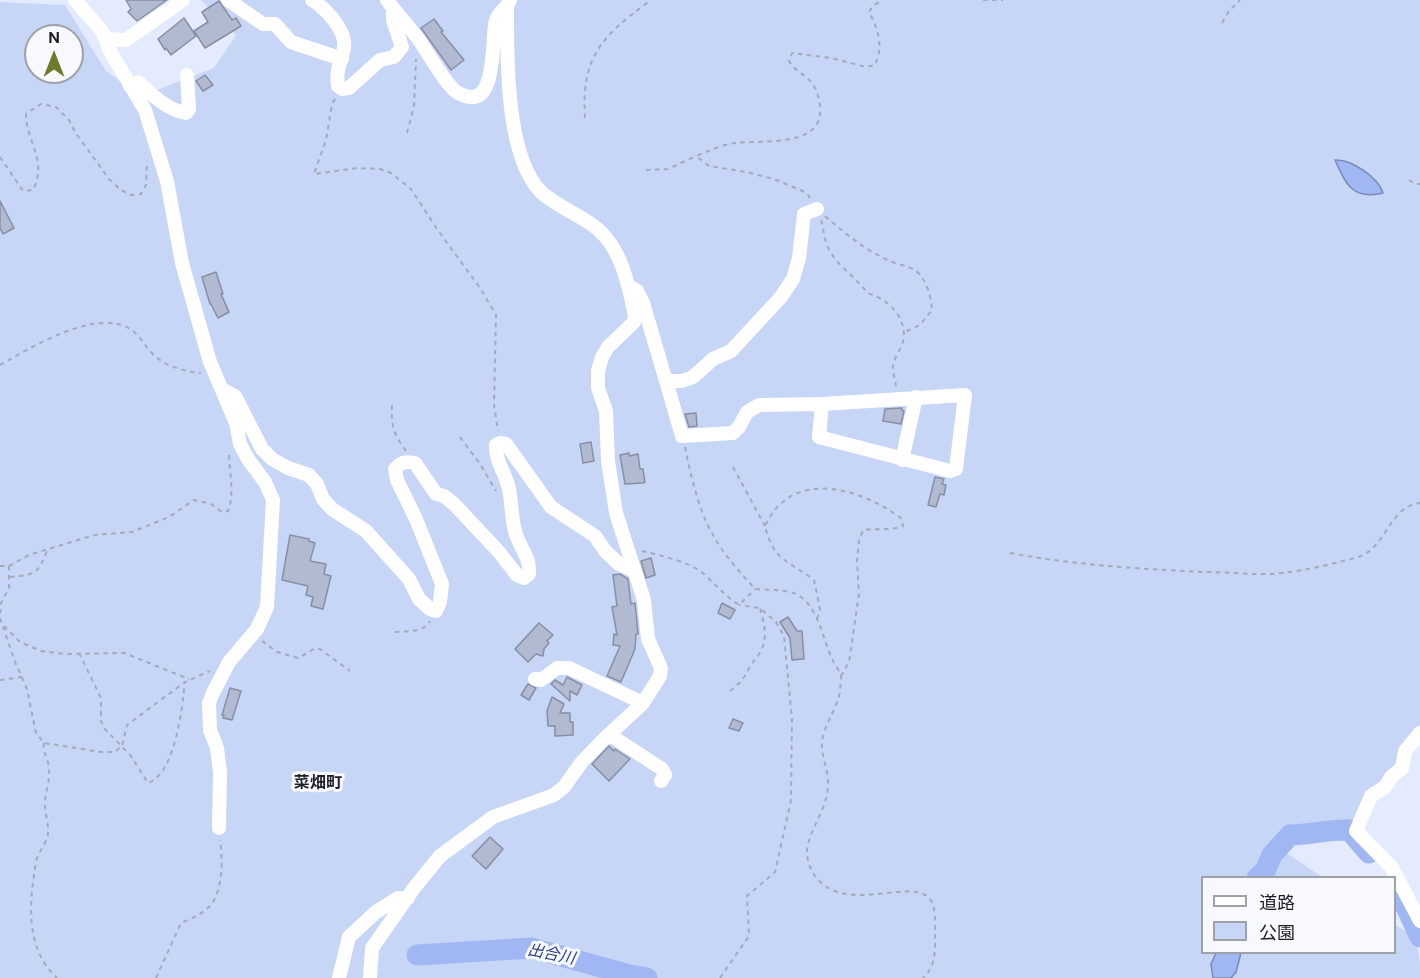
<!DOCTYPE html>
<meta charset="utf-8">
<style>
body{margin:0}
#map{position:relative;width:1420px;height:978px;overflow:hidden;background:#e4ebfe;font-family:"DM Sans","Noto Sans JP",sans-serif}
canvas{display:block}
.legend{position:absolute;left:1201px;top:876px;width:195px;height:78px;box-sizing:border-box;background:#f7f9fe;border:2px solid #9fa1a8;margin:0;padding:8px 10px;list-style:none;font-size:18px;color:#1b1e26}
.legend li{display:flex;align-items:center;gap:12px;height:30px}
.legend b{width:30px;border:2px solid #9fa1a8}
.north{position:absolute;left:24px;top:24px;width:60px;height:60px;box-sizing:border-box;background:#f7f9fe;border:2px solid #9fa1a8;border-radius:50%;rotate:0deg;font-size:16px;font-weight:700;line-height:24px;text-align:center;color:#1b1e26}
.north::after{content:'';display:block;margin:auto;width:21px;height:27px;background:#6d7b29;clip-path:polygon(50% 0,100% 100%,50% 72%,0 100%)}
</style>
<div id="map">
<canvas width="1420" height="978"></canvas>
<ul class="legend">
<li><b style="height:8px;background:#fff"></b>道路</li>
<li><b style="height:16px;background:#c7d5f7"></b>公園</li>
</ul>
<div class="north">N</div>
</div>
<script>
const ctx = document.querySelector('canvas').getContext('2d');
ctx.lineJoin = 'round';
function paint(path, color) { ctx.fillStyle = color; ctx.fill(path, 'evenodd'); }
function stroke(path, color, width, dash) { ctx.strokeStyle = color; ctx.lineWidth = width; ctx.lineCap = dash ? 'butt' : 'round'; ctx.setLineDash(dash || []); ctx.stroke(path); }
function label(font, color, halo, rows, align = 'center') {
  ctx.font = font + ' "DM Sans","Noto Sans JP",sans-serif'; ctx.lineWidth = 6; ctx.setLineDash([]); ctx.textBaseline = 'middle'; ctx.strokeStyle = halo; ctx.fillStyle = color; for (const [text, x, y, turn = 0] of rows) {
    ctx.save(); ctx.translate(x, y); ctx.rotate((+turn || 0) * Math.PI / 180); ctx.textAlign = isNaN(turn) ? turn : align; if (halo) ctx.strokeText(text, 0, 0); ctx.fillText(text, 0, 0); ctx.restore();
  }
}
paint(new Path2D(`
 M201,0H1420V726L1402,749L1398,766L1356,821L1323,823L1289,829L1276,846L1322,877L1202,878V952H1394L1395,925C1420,938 1420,953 1420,978H0V2L65,5L106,71L141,96L214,68L236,35ZM36,36H72V72H36Z`), '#c7d5f7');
const water = new Path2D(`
 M1335,160C1351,159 1378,177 1383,193C1353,200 1346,185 1335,160Z
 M1216,953H1241L1236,972L1231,978H1213L1211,964Z`);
paint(water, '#a0b7f4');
stroke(water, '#7889b6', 1.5);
stroke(new Path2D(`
 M1257,878L1265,871L1272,855L1290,835C1311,835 1328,829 1349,830L1369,853
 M1399,892L1420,937
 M417,955L532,948L630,975L647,978`), '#a0b7f4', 21);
const building = new Path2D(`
 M126,0H167L137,21L128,12L131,9Z
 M219,1L232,20L236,18L241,26L205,48L194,31L208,22L202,12Z
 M184,18L196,36L171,55L166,48L165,50L158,39Z
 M434,19L443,31L441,32L464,60L451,70L421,28Z
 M205,75L213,85L203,91L196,81Z
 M0,201L14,228L3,234L0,228Z
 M216,272L223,294H221L229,312L218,318L211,304H210L202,277Z
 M902,408V410L904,411L901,424L883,421L885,409Z
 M696,413L697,426L689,427L685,414Z
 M591,442L594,461L583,463L580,444Z
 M629,453V456L638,454L640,469H643L645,482L643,483L625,484L620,455Z
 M935,477L944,479L942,484L946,485L944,495L940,494L936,507L928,505Z
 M290,535L309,539V541L315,543L310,561L326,564L324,574L331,576L323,609L311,606L313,597L306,595L308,586L282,580Z
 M651,558L655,575L646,578L641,561Z
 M620,574L628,579L631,604L635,603L638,634H636L635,649L621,682L607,676L620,646L613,645L614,634L617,635L612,607L617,606L613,575Z
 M722,603L735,610L730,619L718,613Z
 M788,617L797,631H802L804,659L792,660L790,638L780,622Z
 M539,623L553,635L547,641L549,643L544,649L543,656L536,654L528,662L515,649Z
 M567,677L582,685L577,695L570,691V701L551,684L555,680L563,685Z
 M528,684L536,688L529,700L521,695Z
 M230,688L241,691L232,720L223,718L224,715H222Z
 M552,697L564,704L560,713H570V722H573V735L555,736V726H548L547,711Z
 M733,719L743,723L739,731L729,728Z
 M609,746L614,751L615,749L630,759L609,781L592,764Z
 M490,837L503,849L486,869L472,856Z`);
paint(building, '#b2bad1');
stroke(building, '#878fa4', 1.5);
stroke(new Path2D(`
 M983,0H1003
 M1222,23L1229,11L1240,0
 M335,99L332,104L326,140L314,174L357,168L380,169L391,173L411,189L437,229L480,288L496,315L494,405L498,431
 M585,118C581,58 601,37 647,3L648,0
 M407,133L414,106L416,59
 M0,157L23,191L33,190C48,160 26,142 26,114L41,104L56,107L69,120L75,132L109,179L121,190L131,195L141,194L146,185L147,161
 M646,170L668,169L696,156
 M1409,180L1415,184H1420
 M810,198L807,193L774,179L746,172L709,166L696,156C709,151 723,144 736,143C760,140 817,147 820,114C821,105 818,91 812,83C805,74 795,72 789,61L792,53L831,58L866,67L875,65C884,46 878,29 869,12L873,6L882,0
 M825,216C847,235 867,252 895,263C904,266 914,267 920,275C928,285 931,297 932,310L920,325L905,332
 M821,220C824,231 824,242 831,253C841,269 857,278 867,293C890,299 910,321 902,345C899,352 893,360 893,367C893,373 895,380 896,386
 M0,365C30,348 100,305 133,331C140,336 145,346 151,352C163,366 183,371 201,373
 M392,405C391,426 393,433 406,451
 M460,437L480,464L496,491
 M685,447C690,472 699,512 712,533C723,554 739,571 755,589C767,590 785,589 796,594C818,605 822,637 831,656C833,663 840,670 841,677C842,680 840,686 840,690C838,709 824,723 822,742C821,757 829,771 828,786C827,810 809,829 807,851C807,859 809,866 813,873C841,917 906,878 928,897C937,905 935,924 935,936C935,952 936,966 923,978
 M733,467L765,526
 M642,551C662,556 688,561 704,574C716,585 725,596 739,605L755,589
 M1010,553C1074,565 1140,569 1205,572C1230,572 1257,576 1282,573C1308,570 1333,564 1358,557C1386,549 1389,506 1420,503
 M0,566H9L29,555L94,535L132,532L169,517L194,500L211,504L222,512L228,511C235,495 229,470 229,452
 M9,566V588L1,603L0,618L15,662L27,689L36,733L44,743L101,752H115L122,746L127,725L185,682L210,671
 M10,577C35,575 38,574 47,551
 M817,619L820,609L814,580C788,560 774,562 765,526C792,467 861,488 902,519L903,526C890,531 877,528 863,530L859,540L857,561L859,594L849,662L841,676
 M4,626L20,642L41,651L64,654L124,653L189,679
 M395,632C407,631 423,633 430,621
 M262,641L277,652L298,658L314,649H320L350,671
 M79,653L101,698V721L104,728L131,756L148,783C176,773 182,707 185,682
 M0,680L22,677
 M730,691C742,682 744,678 751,665C753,661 757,658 759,654C769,639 764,624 760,608
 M44,743C42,752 49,760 49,769C50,780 46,790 45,801C44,811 49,822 48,833C47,844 38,851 36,862C29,902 25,949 57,978
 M156,978L181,923C191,919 202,914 210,906C223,891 223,859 220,840
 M720,978L749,936L747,896L775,872L791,800L792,719L784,636L776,622L760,608L739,605`), '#a4aab9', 2, [4.5, 4.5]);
stroke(new Path2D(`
 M75,0L102,31L110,51L145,110L167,181L182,263L210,362L236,423L240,444L248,459L265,482L273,500L267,607L257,629L229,662L213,693L209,703L210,730L217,748L220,772L219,828
 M228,0L263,24H275L291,42L342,59
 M312,0C320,4 327,12 333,19C358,51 333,56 338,86L342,89L349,88L380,60L394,57L402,47L393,20V10
 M387,0C397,14 409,26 419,40C430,56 440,75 453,89C457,93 464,96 470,97C496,100 492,40 495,25C496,16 501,12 507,6
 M105,39L126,40L183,0
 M130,86L138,82C151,94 167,110 186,113L189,109L187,75
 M629,286L637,291L643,303L666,381H682L693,377L713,359L731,351L781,297L793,279L799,258L804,214L817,209
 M666,381L682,436L733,433L739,427L747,412L759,405L822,404L965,395L956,469L950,471L819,437L822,404
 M223,390L235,396L262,449L272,459L288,468L309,475L317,484L323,499L332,509L366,531L409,579L419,599L430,609L436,611L440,602L442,584L416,519L397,480L395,469C401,462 405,461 415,463L436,494L444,496L454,504L499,552L517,575L524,578L529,574C531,558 519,547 515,531C511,517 512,503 509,489C506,473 495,462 496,445L500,443L506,444L551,507L595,536L606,552L619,564L634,571
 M902,460L916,397
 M535,679L541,680L557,668H569L643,703
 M1420,733L1405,751L1402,768L1391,777L1385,787L1371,796L1356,831L1392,868L1420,921
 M610,735L662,769L665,775L661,781
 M339,978L349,937L376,912L398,898H408
 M370,978L372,948L414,888L440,856L493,817L554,795L564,787L581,763L601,742L643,703L660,676L661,668L648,639L644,600L616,513L608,461L606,411L598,388V371L602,357L608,347L634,322L635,316C628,283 621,244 591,224C575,213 555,205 541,192C505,156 507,54 507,6L510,0`), '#fff', 14);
label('bold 16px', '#1b1e26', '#f7f9fe', [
 ["菜畑町",318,784]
]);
label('italic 16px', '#2a3e85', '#f7f9fe', [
 ["出合川",551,955,11]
]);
</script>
